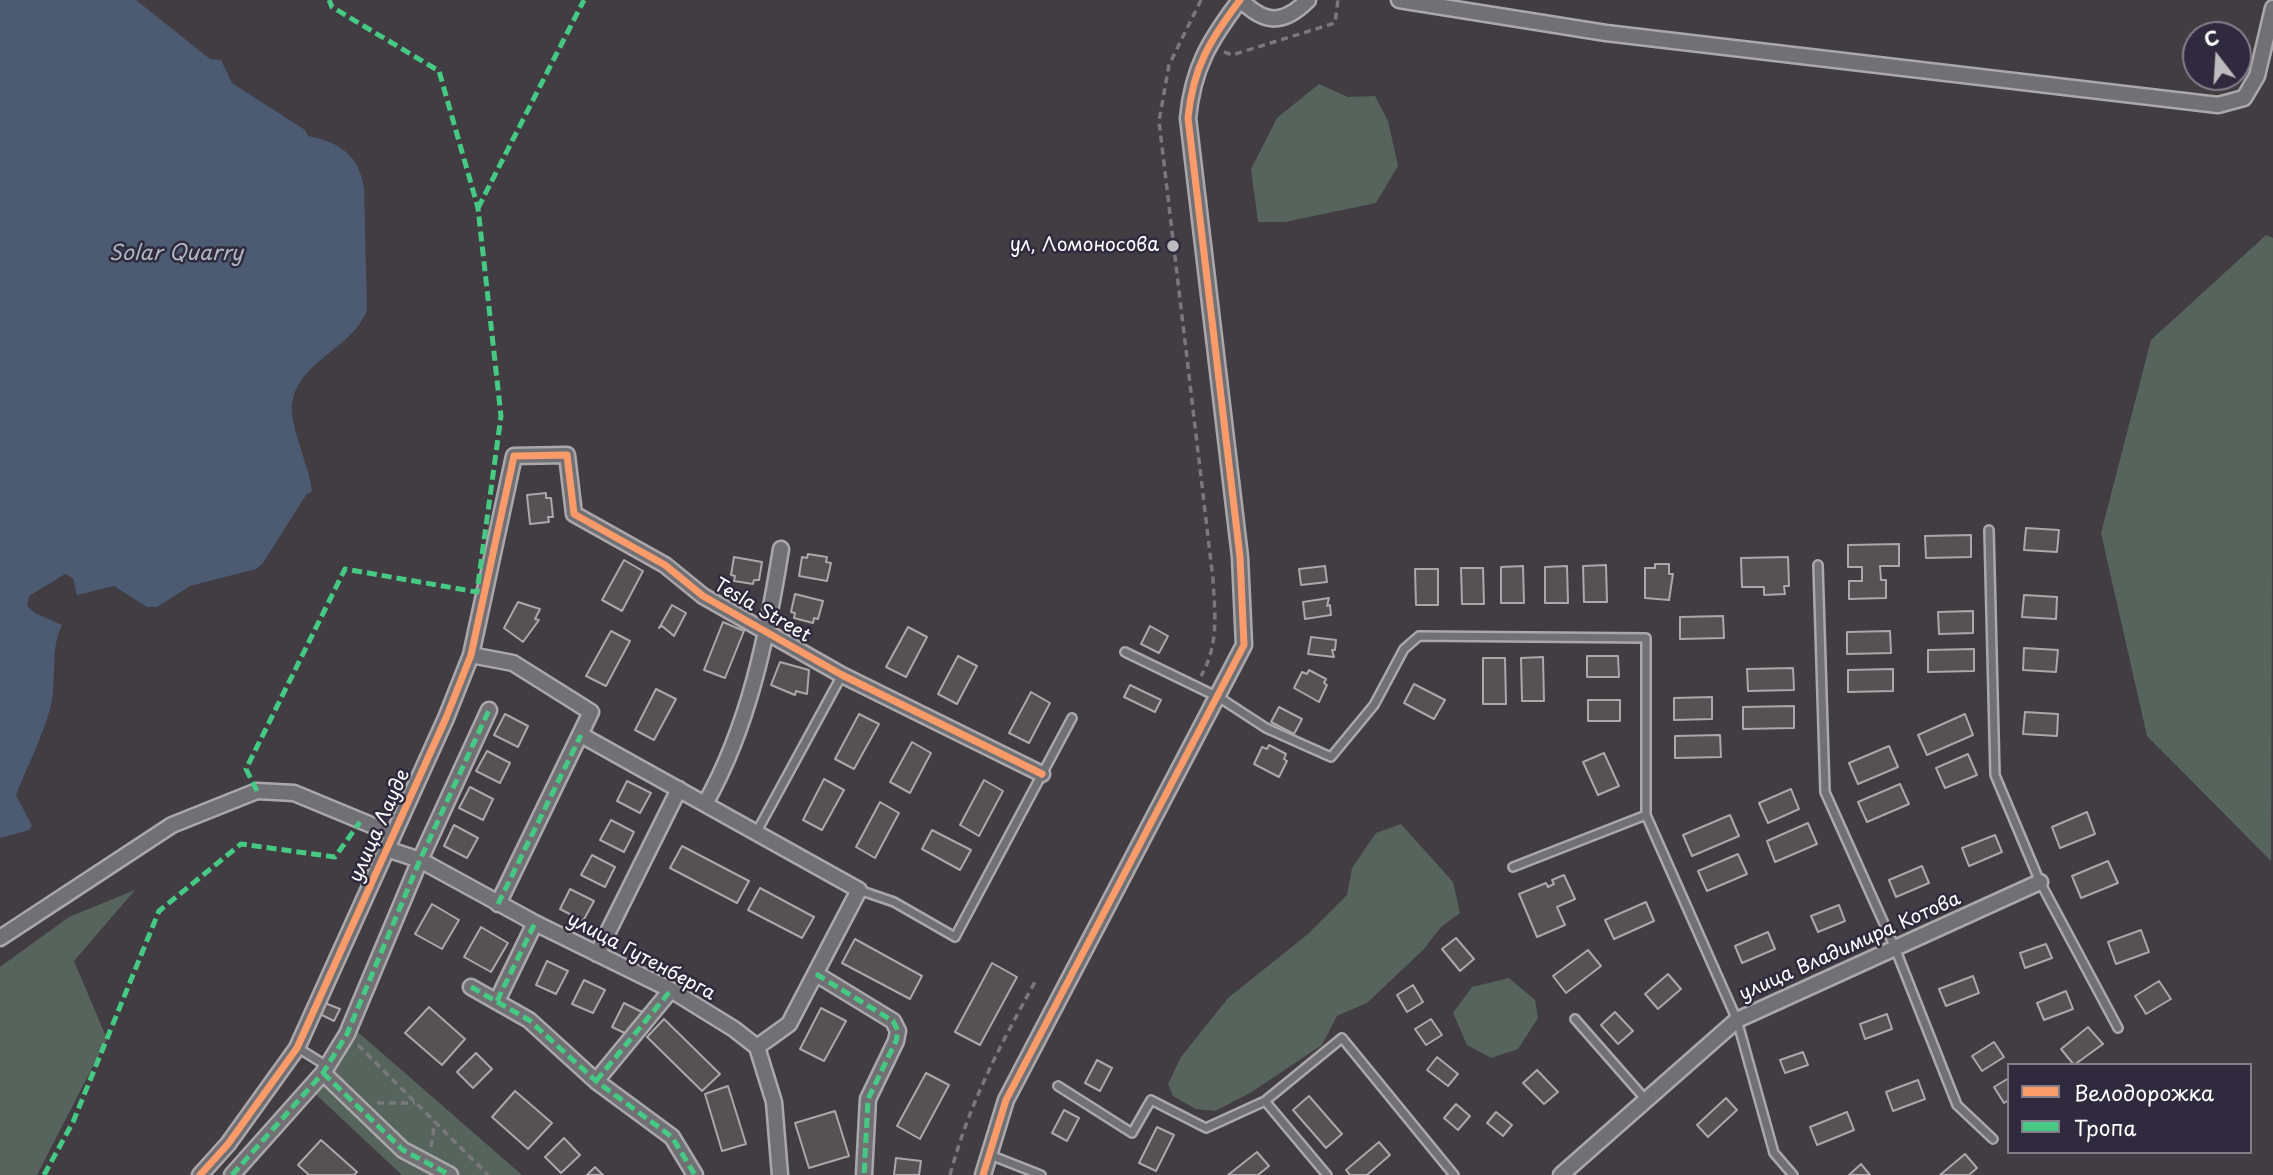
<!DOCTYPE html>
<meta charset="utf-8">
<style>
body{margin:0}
#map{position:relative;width:2273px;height:1175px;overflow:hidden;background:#413d43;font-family:"Playpen Sans",sans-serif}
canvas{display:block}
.legend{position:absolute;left:2007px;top:1063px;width:245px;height:91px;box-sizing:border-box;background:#2f2a3d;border:2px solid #827f8b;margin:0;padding:9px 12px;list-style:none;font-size:21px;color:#fff}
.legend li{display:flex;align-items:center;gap:14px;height:35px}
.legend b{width:35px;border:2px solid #827f8b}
.north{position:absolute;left:2182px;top:21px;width:70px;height:70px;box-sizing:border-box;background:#2f2a3d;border:2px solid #827f8b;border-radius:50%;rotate:343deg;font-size:19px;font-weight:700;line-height:28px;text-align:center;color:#fff}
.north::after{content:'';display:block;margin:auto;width:24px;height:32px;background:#bcbbbd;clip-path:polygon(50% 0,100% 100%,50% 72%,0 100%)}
</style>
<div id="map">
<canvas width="2273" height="1175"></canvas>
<ul class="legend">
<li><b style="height:9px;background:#fa9b69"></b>Велодорожка</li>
<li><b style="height:9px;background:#46c982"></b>Тропа</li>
</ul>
<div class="north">С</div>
</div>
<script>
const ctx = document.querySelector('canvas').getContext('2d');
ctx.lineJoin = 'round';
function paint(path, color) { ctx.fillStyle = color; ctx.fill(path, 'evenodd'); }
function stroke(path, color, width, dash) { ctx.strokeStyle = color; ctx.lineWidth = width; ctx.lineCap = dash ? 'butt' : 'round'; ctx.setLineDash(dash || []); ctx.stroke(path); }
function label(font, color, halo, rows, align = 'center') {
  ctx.font = font + ' "Playpen Sans",sans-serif'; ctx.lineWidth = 5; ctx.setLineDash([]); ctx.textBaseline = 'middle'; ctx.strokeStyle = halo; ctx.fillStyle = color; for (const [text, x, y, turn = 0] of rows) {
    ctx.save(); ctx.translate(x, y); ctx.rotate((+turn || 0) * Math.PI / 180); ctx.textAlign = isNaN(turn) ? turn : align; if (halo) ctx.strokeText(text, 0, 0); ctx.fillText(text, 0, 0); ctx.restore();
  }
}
paint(new Path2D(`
 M1319,84L1348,97L1375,96L1388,121L1398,166L1376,203L1285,222H1258L1251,169L1277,118Z
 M2266,235L2273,238L2271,861L2147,736L2101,533L2151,340Z
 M1401,824L1453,882L1460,913L1441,927L1424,949L1367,1003L1337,1016L1322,1045L1250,1093L1215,1111L1196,1109L1173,1096L1168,1084L1181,1057L1228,998L1308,934L1347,895L1352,868L1376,833Z
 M135,890L74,961L107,1039L37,1175H0V967L69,917Z
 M1509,978L1535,1000L1538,1018L1518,1049L1491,1058L1467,1045L1453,1013L1472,987Z
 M351,1026L522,1175H402L310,1089Z`), '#57645d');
paint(new Path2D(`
 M0,0H136L210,59L221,60L232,83L305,130L308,136C340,143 359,154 364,189L367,310C352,351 290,363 292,412C294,438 309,465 312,491L306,495L263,563L256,569L190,586L157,607H147L114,586L77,595L73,578L65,574L29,596L27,606L35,613L62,625C49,651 58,680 50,709C42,738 27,767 16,795L32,826L29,830L0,838Z`), '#4c5b72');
const building = new Path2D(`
 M546,493V498H551L553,517H548L549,522L530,524L527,495Z
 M2026,528L2059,530L2057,552L2024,550Z
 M1971,535V557L1926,558L1925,536Z
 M1899,544V566H1880L1881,580H1886V598L1849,599V581H1862V567H1848V545Z
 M808,554L827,557L826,562L831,563L827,581L799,576L802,557L807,558Z
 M734,557L762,562L759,580H754L753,584L734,581L735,576L731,575Z
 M1788,557L1789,586H1784L1785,594L1764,595V587H1742L1741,558Z
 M624,560L643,571L622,611L602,600Z
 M1655,564H1669V574H1673L1669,600L1645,598V568H1655Z
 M1606,565L1607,602H1584L1583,566Z
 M1325,566L1327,582L1301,585L1299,569Z
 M1523,566L1524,603H1501V567Z
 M1567,566L1568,603H1545V567Z
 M1461,568H1483L1484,604H1462Z
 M1415,569H1438V605H1416Z
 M795,594L823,601L818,619L814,618L813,623L794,618L795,613L791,612Z
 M2024,595L2057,597L2056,619L2022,617Z
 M1329,598L1327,606L1330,605L1331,615L1305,619L1303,602Z
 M518,602L540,609L535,619L539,620L523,642L504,628Z
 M672,605L686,613L674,636L662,626L659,628Z
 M1973,611V633L1939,634L1938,612Z
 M1723,616L1724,638L1680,639V617Z
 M723,622L744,631L725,678L704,670Z
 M1150,626L1168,636L1159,653L1141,644Z
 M908,627L927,637L906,677L886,667Z
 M611,631L630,641L606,686L586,676Z
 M1890,631L1891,653L1847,654V632Z
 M1311,637L1336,640L1335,650H1332L1334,657L1308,654Z
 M2024,648L2058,650L2056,672L2023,670Z
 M1974,649V671L1928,672V650Z
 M958,656L977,666L957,704L938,694Z
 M1587,656H1618L1619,677H1587Z
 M1543,657L1544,701H1522L1521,658Z
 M1483,658H1505L1506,704H1483Z
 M780,662L809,670L807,694L796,691L795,695L771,685Z
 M1793,668L1794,690L1748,691L1747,669Z
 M1893,669V691L1848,692V670Z
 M1309,670L1326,679L1324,683L1327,685L1319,702L1294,688L1302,672L1307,674Z
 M1414,684L1445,700L1434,719L1404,703Z
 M1130,685L1161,700L1155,712L1124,697Z
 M656,689L676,699L654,740L635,730Z
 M1031,692L1050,703L1029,743L1009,733Z
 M1712,697V719L1674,720V698Z
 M1588,700H1620V721H1588Z
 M1794,706V728L1743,729V707Z
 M1279,707L1302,719L1294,734L1271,722Z
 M2025,712L2058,714L2057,736L2023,734Z
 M505,714L528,726L518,747L494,735Z
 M859,714L879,724L854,769L835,759Z
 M1965,714L1973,735L1927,755L1918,735Z
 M1720,735L1721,757L1675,758V736Z
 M912,742L931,753L910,793L890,782Z
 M1269,745L1286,754L1284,759L1287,761L1279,777L1254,764L1262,747L1267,749Z
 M1889,746L1898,767L1858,784L1849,763Z
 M487,751L510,763L500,783L476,771Z
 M1604,753L1619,786L1598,795L1583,762Z
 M1968,754L1977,775L1945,788L1936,768Z
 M824,779L844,790L822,830L803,820Z
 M984,780L1003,791L979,836L960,825Z
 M627,781L651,793L640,813L617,801Z
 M1900,784L1909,804L1867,822L1858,802Z
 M470,787L493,799L483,820L459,808Z
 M1791,789L1799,809L1768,823L1759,803Z
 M880,802L899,813L875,858L856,847Z
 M2087,812L2095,834L2060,848L2052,827Z
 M1730,815L1739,836L1692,856L1683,835Z
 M611,820L634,832L624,852L600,840Z
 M1808,823L1817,844L1775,862L1767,841Z
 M454,825L478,838L467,858L444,846Z
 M932,830L971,850L960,870L922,849Z
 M1995,835L2002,852L1969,866L1962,848Z
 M682,846L749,881L737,903L670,868Z
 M1738,854L1747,874L1707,891L1698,871Z
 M592,855L615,867L605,887L581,875Z
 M2108,861L2118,883L2081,898L2072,876Z
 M1922,866L1929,883L1896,897L1889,880Z
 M1564,875L1575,899L1557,907L1565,925L1537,937L1519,894L1546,883L1548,887L1554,884L1552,880Z
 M760,888L814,917L802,938L748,910Z
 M570,889L594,901L583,921L560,909Z
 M1646,902L1654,921L1614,939L1605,920Z
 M432,904L459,920L442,949L415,934Z
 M1839,905L1845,921L1818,932L1811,916Z
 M481,927L508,943L491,972L464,957Z
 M2141,930L2149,952L2116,964L2108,942Z
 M1768,932L1775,949L1742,963L1735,946Z
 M1456,938L1474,959L1460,971L1442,949Z
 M855,939L922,976L910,999L842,963Z
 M2046,944L2052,958L2025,968L2020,953Z
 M1588,950L1601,966L1566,993L1553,976Z
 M547,961L568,971L556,994L536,985Z
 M992,963L1017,977L980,1045L955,1032Z
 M1668,974L1681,989L1658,1009L1645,994Z
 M1973,976L1979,993L1946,1006L1939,989Z
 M584,980L605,990L593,1013L572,1004Z
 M2159,981L2171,999L2146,1014L2135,996Z
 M1413,985L1423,1002L1407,1012L1397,995Z
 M2066,991L2073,1009L2044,1020L2037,1003Z
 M325,1003L340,1009L334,1021L320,1014Z
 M624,1003L644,1013L633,1037L612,1027Z
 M429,1007L465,1039L442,1065L405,1033Z
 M821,1008L846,1021L824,1061L800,1049Z
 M1615,1012L1633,1031L1618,1044L1601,1025Z
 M1887,1014L1892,1029L1865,1039L1860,1024Z
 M664,1019L720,1074L702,1091L647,1037Z
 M1431,1019L1442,1035L1426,1045L1415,1029Z
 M2088,1027L2103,1044L2074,1065L2061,1049Z
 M1994,1042L2004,1057L1982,1071L1972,1056Z
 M1803,1052L1808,1065L1785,1073L1780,1060Z
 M476,1053L492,1069L473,1088L457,1072Z
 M1437,1057L1458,1074L1448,1086L1427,1070Z
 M1097,1060L1112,1068L1100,1091L1085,1083Z
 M1537,1070L1558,1092L1544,1104L1523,1083Z
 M926,1073L949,1085L920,1139L897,1126Z
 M2009,1078V1100L2004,1103L1994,1087Z
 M1918,1080L1925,1099L1893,1111L1886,1092Z
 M728,1086L746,1144L722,1151L705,1094Z
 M515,1091L552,1123L528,1149L492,1117Z
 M1309,1096L1342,1134L1326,1148L1293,1110Z
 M1726,1098L1737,1110L1708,1137L1697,1125Z
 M1456,1104L1470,1116L1458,1130L1444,1118Z
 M1064,1110L1079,1118L1067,1141L1052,1133Z
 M835,1111L849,1156L809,1168L795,1123Z
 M1496,1112L1512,1125L1503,1136L1487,1123Z
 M1847,1112L1854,1130L1817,1145L1810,1127Z
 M1157,1127L1174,1135L1156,1171L1139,1163Z
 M564,1138L580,1155L561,1173L545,1157Z
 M321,1140L357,1172L354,1175H309L298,1165Z
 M1379,1142L1390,1155L1367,1175H1350L1346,1170Z
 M1257,1152L1269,1166L1258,1175H1228Z
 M1965,1154L1977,1168L1969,1175H1940Z
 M896,1158L921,1161L919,1175H894Z
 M1861,1164L1870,1175H1849Z
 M595,1167L603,1175H587Z`);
paint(building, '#565254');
stroke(building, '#aaa8aa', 2);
const lane = new Path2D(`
 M1989,530L1995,775L2040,882L2118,1028
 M1818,565L1825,792L1895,948L1957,1105L1993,1139
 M1125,652L1220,698L1266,728L1331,757L1374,705L1404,649L1419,636L1646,638V815L1737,1020L1774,1153L1793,1175
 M756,833L842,675
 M1513,867L1646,815
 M859,890L894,902L955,937L1072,718
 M1575,1019L1646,1100
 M298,1048L327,1066
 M1058,1086L1132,1133L1151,1100L1206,1128L1265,1101L1342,1038L1454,1175
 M1265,1101L1327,1175
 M990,1155L1041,1175`);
const street = new Path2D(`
 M1241,0C1265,25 1284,24 1308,0
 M1399,0L1606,33L2218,105L2244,98L2257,76L2273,8
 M471,655L513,663L591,712L498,904
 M581,735L859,890L789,1024L757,1047
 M705,804C749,726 767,637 781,549
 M387,849L420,860L535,923L671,990L734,1029L757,1047L774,1102L780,1175
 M0,938L172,825L257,791L294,793L393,834
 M597,954L679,789
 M816,974L893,1021L898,1031L896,1041L868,1099L864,1175
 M471,987L529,1020L596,1081L672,1137L695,1175
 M497,1001L535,923
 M323,1073L403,1150L450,1175
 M596,1081L671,990
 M200,1175L228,1144L297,1048L446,718L471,655L514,456L567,455L574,514L665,565L703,596L842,675L1042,774
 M232,1175L323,1073L347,1034L420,860L489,710
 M983,1175L1006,1100L1244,645L1240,557L1188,118C1193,67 1210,40 1240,0
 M1561,1175L1737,1020L2040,882`);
stroke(lane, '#aaa8aa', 12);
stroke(street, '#aaa8aa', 19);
stroke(new Path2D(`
 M1201,0L1169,65L1159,121L1213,579C1215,614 1219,645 1201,676
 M1224,52L1232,55L1335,23L1338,0
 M358,1045L488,1175
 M377,1103H415
 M431,1147L435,1121
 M950,1175C970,1101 1000,1046 1036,980`), '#7a787d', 3.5, [7, 5]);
stroke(lane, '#717074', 7);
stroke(street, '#717074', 14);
stroke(new Path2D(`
 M478,208L584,0
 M257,791L246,769L345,569L477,592L501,416L478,208L439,71L332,7L329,0
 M498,904L581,735
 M816,974L893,1021L898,1031L896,1041L868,1099L864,1175
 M471,987L529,1020L596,1081L672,1137L695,1175
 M497,1001L535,923
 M323,1073L403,1150L450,1175
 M596,1081L671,990
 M44,1175L73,1122L159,911L241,844L335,857L360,822
 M232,1175L323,1073L347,1034L420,860L489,710`), '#46c982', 5, [10, 5]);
stroke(new Path2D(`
 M200,1175L228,1144L297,1048L446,718L471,655L514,456L567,455L574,514L665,565L703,596L842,675L1042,774
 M983,1175L1006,1100L1244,645L1240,557L1188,118C1193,67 1210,40 1240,0`), '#fa9b69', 7);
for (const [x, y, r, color] of [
 [1173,246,7,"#bcbbbd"]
]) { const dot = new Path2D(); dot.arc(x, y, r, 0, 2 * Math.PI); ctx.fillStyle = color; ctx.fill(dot); stroke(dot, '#2f2a3d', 2.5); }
label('19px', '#fff', '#2f2a3d', [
 ["ул, Ломоносова",1159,246]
], 'right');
label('19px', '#fff', '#2f2a3d', [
 ["Tesla Street",762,611,30],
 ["улица Лауде",380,826,-66],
 ["улица Владимира Котова",1850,947,-24],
 ["улица Гутенберга",641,957,28]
]);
label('italic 21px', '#afb7c2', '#2f2a3d', [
 ["Solar Quarry",176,254]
]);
</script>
